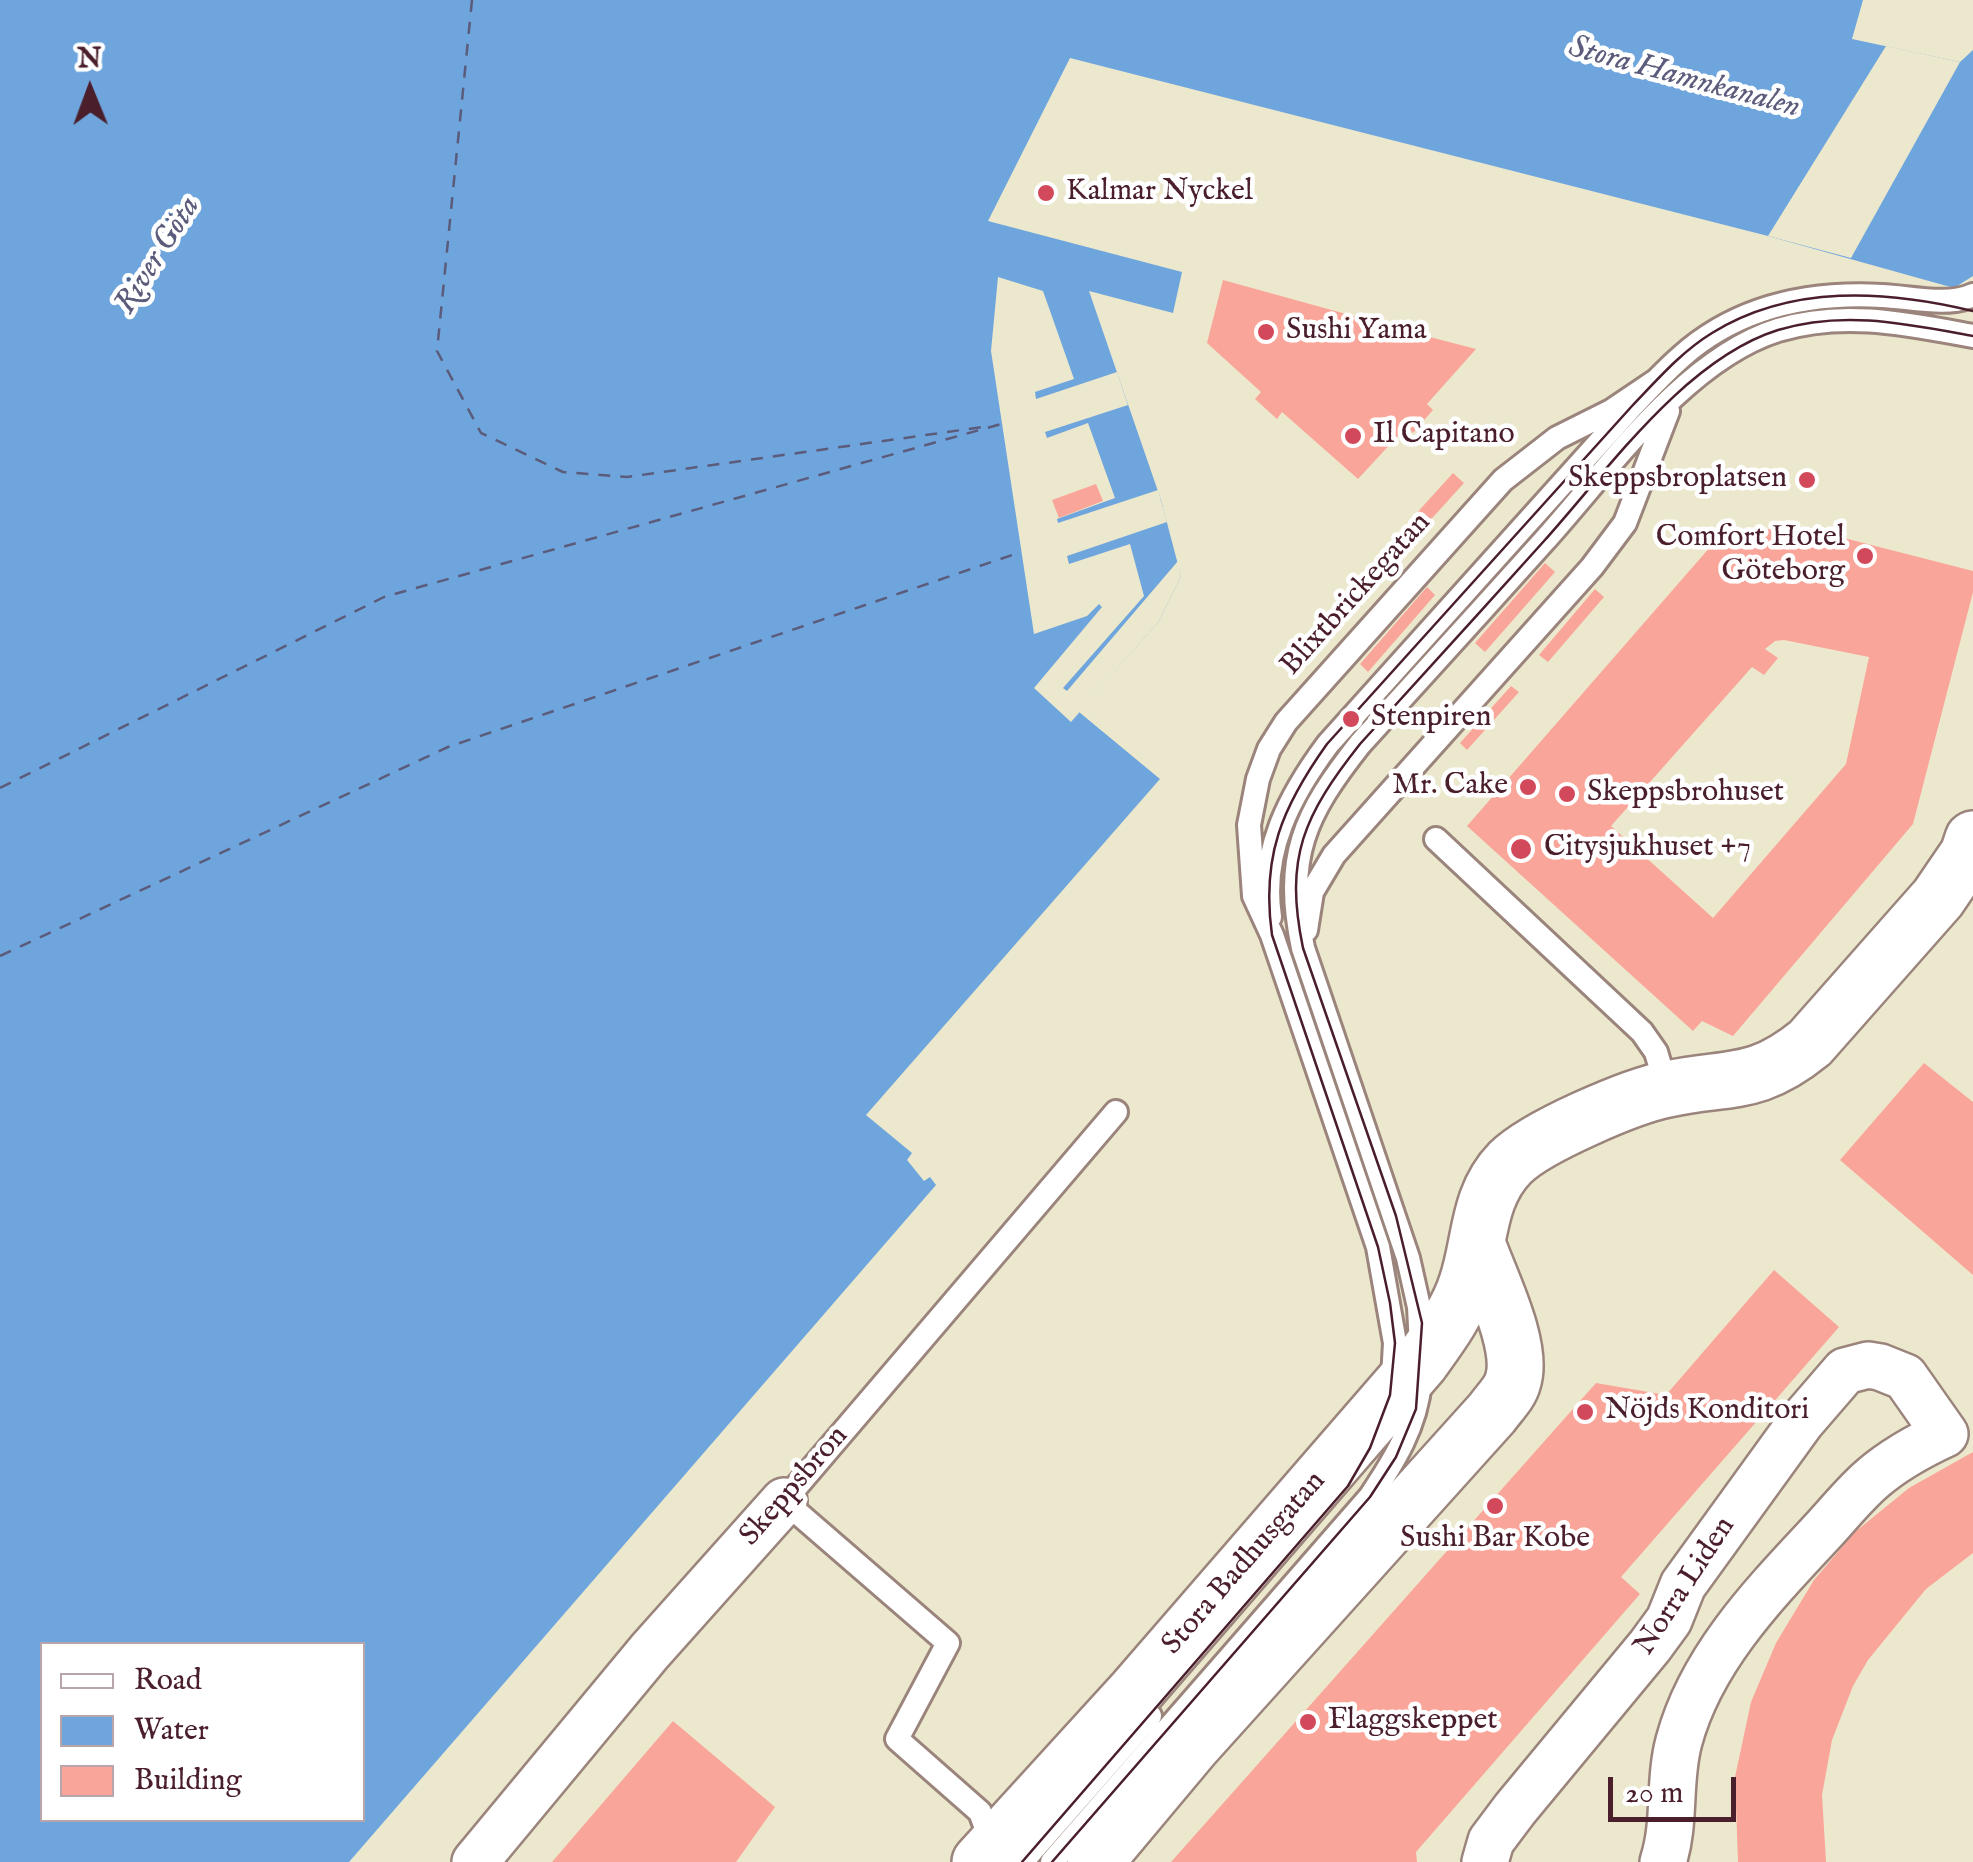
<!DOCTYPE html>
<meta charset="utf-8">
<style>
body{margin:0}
#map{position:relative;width:1973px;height:1862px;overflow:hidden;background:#ece8cd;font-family:"IM FELL English",serif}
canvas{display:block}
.legend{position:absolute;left:40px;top:1642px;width:325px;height:180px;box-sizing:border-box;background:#fff;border:2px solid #b7a5aa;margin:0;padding:12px 18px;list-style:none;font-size:30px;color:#4a1f2b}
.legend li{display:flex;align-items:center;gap:20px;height:50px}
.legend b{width:50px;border:2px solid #b7a5aa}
.north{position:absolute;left:40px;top:40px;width:100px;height:100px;-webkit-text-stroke:8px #fff;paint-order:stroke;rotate:359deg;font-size:28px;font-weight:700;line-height:40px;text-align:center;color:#4a1f2b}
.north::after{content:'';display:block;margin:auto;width:35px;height:45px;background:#4a1f2b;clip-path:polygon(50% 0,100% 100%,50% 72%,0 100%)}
.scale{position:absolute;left:1608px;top:1777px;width:128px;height:45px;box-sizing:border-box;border:5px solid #4a1f2b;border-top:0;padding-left:12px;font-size:30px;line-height:35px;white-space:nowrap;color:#4a1f2b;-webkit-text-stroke:8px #fff;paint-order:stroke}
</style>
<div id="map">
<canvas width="1973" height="1862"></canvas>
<ul class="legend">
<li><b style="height:12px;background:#fff"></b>Road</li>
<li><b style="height:28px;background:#6fa5dd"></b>Water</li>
<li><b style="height:28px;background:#faa599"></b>Building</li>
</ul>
<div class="north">N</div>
<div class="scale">20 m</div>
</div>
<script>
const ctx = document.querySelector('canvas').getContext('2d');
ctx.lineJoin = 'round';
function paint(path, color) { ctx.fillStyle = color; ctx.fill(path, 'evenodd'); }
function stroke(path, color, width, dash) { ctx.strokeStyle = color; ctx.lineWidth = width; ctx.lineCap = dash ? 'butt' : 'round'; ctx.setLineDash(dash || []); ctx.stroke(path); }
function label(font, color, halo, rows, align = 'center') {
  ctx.font = font + ' "IM FELL English",serif'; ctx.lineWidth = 9; ctx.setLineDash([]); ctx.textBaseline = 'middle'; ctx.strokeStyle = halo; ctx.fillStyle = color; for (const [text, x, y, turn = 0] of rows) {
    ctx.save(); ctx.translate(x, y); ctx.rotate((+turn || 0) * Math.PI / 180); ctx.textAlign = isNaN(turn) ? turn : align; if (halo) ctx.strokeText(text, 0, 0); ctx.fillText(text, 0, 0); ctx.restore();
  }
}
paint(new Path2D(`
 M0,0H1863L1852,39L1960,62L1973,50V276L1954,288L1768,236L1070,58L988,221L1182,272L1173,313L1089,291L1161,500L1181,576L1159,621L1079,712L1160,779L866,1115L912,1153L907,1160L924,1181L930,1177L936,1185L349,1862H0ZM42,1644H362V1820H42Z`), '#6fa5dd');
paint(new Path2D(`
 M1886,46L1960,62L1851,258L1768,236Z
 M998,277L1043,291L1074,379L1035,392L1036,399L1117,372L1128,405L1045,432L1047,438L1088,423L1115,498L1057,519L1058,523L1158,490L1167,522L1067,556L1069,564L1130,544L1144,596L1063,688L1067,691L1178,561L1181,576L1159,621L1071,722L1034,688L1102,607L1099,604L1087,616L1034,634L991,351Z`), '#ece8cd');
stroke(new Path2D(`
 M472,0L437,351L481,433L563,472L627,477L990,426
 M0,788L384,597L1001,424
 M0,956L448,747L1021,552`), '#5b5b7b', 2.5, [12, 10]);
paint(new Path2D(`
 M1223,280L1422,335L1476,349L1427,404L1433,410L1425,419L1413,433L1407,426L1358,479L1282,412L1277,419L1255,399L1261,392L1207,343Z
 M1453,473L1464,483L1406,547L1395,537Z
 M1096,484L1103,501L1059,518L1052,500Z
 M1801,527L1973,571V592L1913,824L1733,1036L1702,1021L1693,1031L1467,826L1711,546L1755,530ZM1784,640L1869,657L1846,764L1713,918L1611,826L1752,667L1764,675L1778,658L1765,649L1775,641Z
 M1545,563L1555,572L1485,652L1475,643Z
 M1373,572L1381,578L1328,635L1321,628Z
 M1427,587L1435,595L1368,672L1360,664Z
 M1595,589L1604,597L1548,662L1539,655Z
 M1511,686L1519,692L1467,750L1460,743Z
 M1924,1063L1973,1102V1275L1840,1160Z
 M1774,1270L1839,1327L1621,1577L1640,1594L1416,1852L1417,1862H1171L1596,1383L1666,1395Z
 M1973,1452V1553L1926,1589L1868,1660L1853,1686L1832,1740L1822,1795L1826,1862H1738L1735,1777L1751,1702L1776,1643L1814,1580L1855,1532L1909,1488Z
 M673,1721L775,1807L736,1862H552Z`), '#faa599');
const service = new Path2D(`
 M1436,839L1642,1032L1656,1052L1667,1089
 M1270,917C1260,851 1290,795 1328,744L1632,406C1648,389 1664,372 1681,357C1737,307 1809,292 1882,296C1909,297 1948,307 1973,295
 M1306,930L1312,892L1334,855L1592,567L1625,523L1668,411
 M1421,1345L1419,1307L1408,1258L1303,948C1284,857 1304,815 1360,744C1422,676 1483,609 1544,541C1608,470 1685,359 1778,330C1844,310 1907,324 1973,336
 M1393,1378L1395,1343L1378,1247L1272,935L1254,896L1249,825L1258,779L1269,749L1286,722L1503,480L1557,438L1611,411L1657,380
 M992,1844L980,1812L897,1739L948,1643L784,1501L1116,1112
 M1022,1862L1150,1716
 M1052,1862L1370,1497C1394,1461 1416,1426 1420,1382`);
const minor = new Path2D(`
 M475,1862L650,1651L784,1501
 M1485,1862L1491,1841L1515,1809L1650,1646L1669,1620L1683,1585L1801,1422L1845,1371L1868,1365L1880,1367L1905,1377L1945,1434C1919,1446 1895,1459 1873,1478C1854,1494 1838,1515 1820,1534C1764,1594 1701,1659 1679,1741C1668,1781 1676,1823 1663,1862`);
const tertiary = new Path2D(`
 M980,1862L1135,1692L1421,1362C1438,1338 1458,1312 1467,1283C1481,1241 1477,1197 1510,1163C1536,1137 1631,1096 1668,1089C1730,1076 1756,1087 1810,1043L1938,898L1968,854L1973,839
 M1095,1862L1192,1746L1492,1413C1499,1403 1510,1393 1513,1381C1524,1346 1490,1280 1478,1246`);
stroke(service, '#9b847c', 28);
stroke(minor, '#9b847c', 50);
stroke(tertiary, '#9b847c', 60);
stroke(service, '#fff', 22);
stroke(minor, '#fff', 45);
stroke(tertiary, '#fff', 55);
stroke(new Path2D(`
 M1022,1862L1348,1486L1370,1448L1390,1395L1395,1343L1390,1303L1378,1247L1272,935C1261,857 1282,807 1327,744L1632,406C1657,380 1681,352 1712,333C1791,284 1886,290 1973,311
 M1052,1862L1370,1497L1396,1457L1416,1409L1422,1323L1396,1216L1303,948C1284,857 1304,815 1360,744C1422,676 1483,609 1544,541C1608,470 1685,359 1778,330C1844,310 1907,324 1973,336`), '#4a1f2b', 2.5);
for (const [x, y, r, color] of [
 [1046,193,10,"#d1495b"],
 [1266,332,10,"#d1495b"],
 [1353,436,10,"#d1495b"],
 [1807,480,10,"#d1495b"],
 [1865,556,10,"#d1495b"],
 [1351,719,10,"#d1495b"],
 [1528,787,10,"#d1495b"],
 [1567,794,10,"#d1495b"],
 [1521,849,12,"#d1495b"],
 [1585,1412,10,"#d1495b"],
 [1495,1506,10,"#d1495b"],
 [1308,1722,10,"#d1495b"]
]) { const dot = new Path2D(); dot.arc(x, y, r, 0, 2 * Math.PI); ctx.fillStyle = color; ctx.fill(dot); stroke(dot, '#fff', 4); }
label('30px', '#4a1f2b', '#fff', [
 ["Kalmar Nyckel",1066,193],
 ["Sushi Yama",1286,332],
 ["Il Capitano",1373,436],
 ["Skeppsbroplatsen",1787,480,"right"],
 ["Comfort Hotel",1845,539,"right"],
 ["Göteborg",1845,573,"right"],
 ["Stenpiren",1371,719],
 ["Mr. Cake",1508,787,"right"],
 ["Skeppsbrohuset",1587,794],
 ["Citysjukhuset +7",1544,849],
 ["Nöjds Konditori",1605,1412],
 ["Sushi Bar Kobe",1495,1540,"center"],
 ["Flaggskeppet",1328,1722]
], 'left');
label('30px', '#4a1f2b', '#fff', [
 ["Blixtbrickegatan",1357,595,-48],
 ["Skeppsbron",795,1487,-49],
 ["Stora Badhusgatan",1245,1564,-49],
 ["Norra Liden",1686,1587,-57]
]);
label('italic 32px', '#5b5b7b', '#fff', [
 ["Stora Hamnkanalen",1684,79,15],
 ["River Göta",159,256,-58]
]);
</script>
